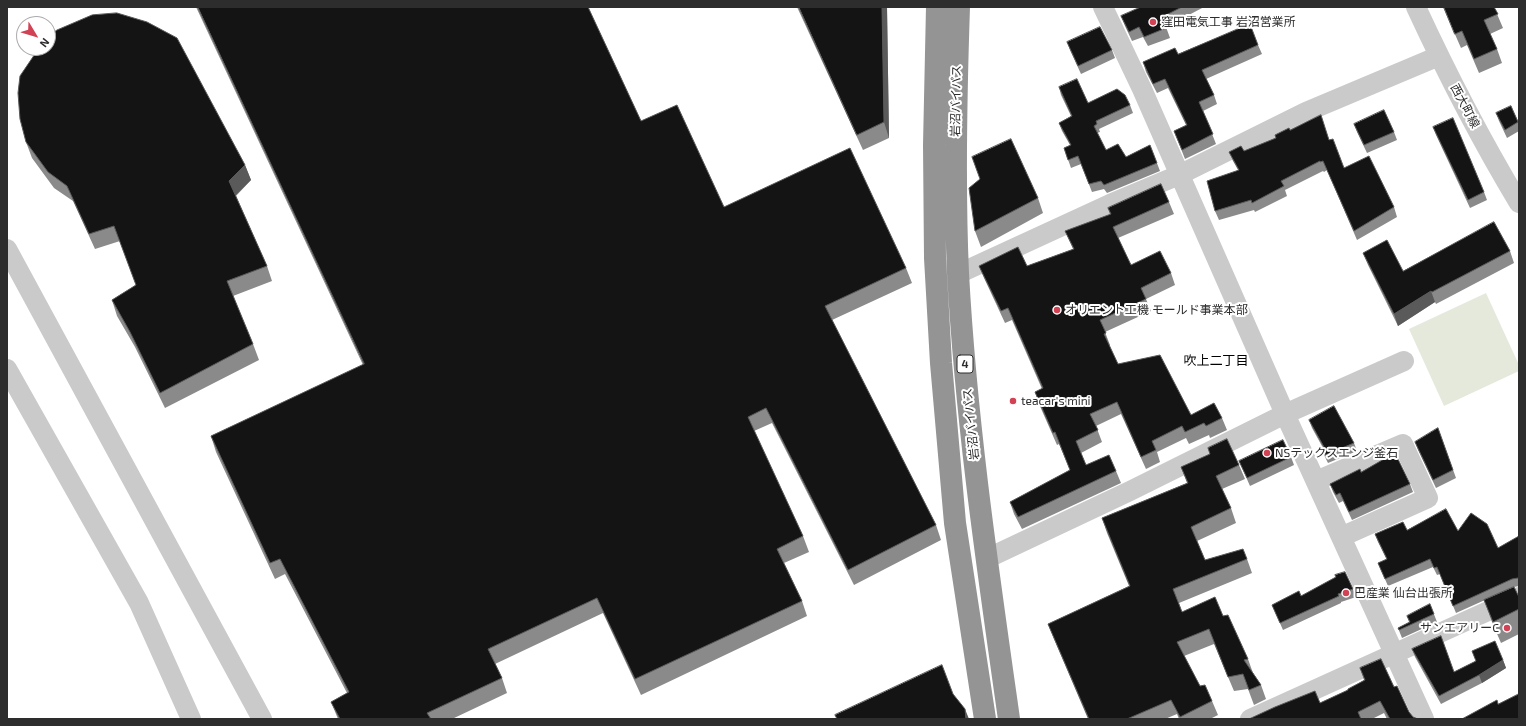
<!DOCTYPE html>
<meta charset="utf-8">
<style>
body{margin:0}
#map{position:relative;width:1526px;height:726px;overflow:hidden;background:#fff;font-family:"Exo 2",sans-serif}
canvas{display:block}
.frame{position:absolute;inset:0;border:8px solid #2d2d2d;pointer-events:none}
.north{position:absolute;left:16px;top:16px;width:40px;height:40px;box-sizing:border-box;background:#fff;border:1px solid #ababab;border-radius:50%;rotate:128deg;font-size:11px;font-weight:700;line-height:16px;text-align:center;color:#2d2d2d}
.north::after{content:'';display:block;margin:auto;width:14px;height:18px;background:#d14254;clip-path:polygon(50% 0,100% 100%,50% 72%,0 100%)}
</style>
<div id="map">
<canvas width="1526" height="726"></canvas>
<div class="frame"></div>
<div class="north">N</div>
</div>
<script>
const ctx = document.querySelector('canvas').getContext('2d');
ctx.lineJoin = 'round';
function paint(path, color) { ctx.fillStyle = color; ctx.fill(path, 'evenodd'); }
function stroke(path, color, width, dash) { ctx.strokeStyle = color; ctx.lineWidth = width; ctx.lineCap = dash ? 'butt' : 'round'; ctx.setLineDash(dash || []); ctx.stroke(path); }
function label(font, color, halo, rows, align = 'center') {
  ctx.font = font + ' "Exo 2","Noto Sans JP",sans-serif'; ctx.lineWidth = 4; ctx.setLineDash([]); ctx.textBaseline = 'middle'; ctx.strokeStyle = halo; ctx.fillStyle = color; for (const [text, x, y, turn = 0] of rows) {
    ctx.save(); ctx.translate(x, y); ctx.rotate((+turn || 0) * Math.PI / 180); ctx.textAlign = isNaN(turn) ? turn : align; if (halo) ctx.strokeText(text, 0, 0); ctx.fillText(text, 0, 0); ctx.restore();
  }
}
paint(new Path2D(`
 M1486,293L1519,365V371L1444,406L1409,329Z`), '#e4e9dc');
stroke(new Path2D(`
 M1103,7L1142,89L1285,414L1424,719
 M1416,7C1447,74 1481,140 1519,203
 M7,249L262,719
 M958,274L1110,204L1179,175L1306,112L1439,56
 M7,369L139,603L191,719
 M1316,481L1403,444L1428,498L1341,537
 M986,559L1130,491L1285,414L1404,361
 M1250,719L1519,597`), '#cacaca', 20);
stroke(new Path2D(`
 M937,7L934,145L935,258L941,363L955,523L985,719
 M959,7C956,96 954,184 958,273C966,422 988,571 1009,719`), '#949494', 22);
paint(new Path2D(`
 M196,7H588L641,121L724,207L906,268L912,283L832,320L936,525L941,540L854,585L772,423L754,431L803,536L809,552L784,563L802,601L807,616L641,695L603,613L495,664L502,678L507,693L452,719H338L331,702L347,693L285,574L275,579L216,452L211,436L363,365Z
 M797,7H887L889,138L863,150Z
 M1141,7H1204L1166,27L1170,38L1148,46L1143,37L1132,41L1125,26L1121,16Z
 M1443,7H1494L1503,28L1490,34L1497,49L1502,63L1479,73L1467,45L1461,48Z
 M1067,42L1112,50L1115,58L1081,74L1070,50Z
 M1258,45L1262,54L1206,79L1214,95L1217,104L1203,111L1216,144L1185,159L1174,131L1186,125L1168,88L1157,93L1146,72L1143,62L1178,54Z
 M1059,87L1088,103L1130,105L1133,113L1099,129L1100,132L1097,133L1106,150L1126,157L1150,145L1160,171L1107,193L1104,189L1092,192L1081,164L1071,168L1064,148L1070,145L1062,131L1059,123L1071,116L1061,95Z
 M1511,106L1519,123V131L1507,138L1499,121L1496,113Z
 M1354,124L1394,132L1397,140L1367,153L1357,132Z
 M1433,127L1484,192L1487,200L1470,208L1436,135Z
 M1290,130L1330,140L1344,168L1394,207L1397,217L1357,240L1327,170L1324,172L1323,171L1285,190L1287,196L1255,212L1254,210L1219,220L1215,211L1238,170L1233,161L1229,152L1244,151L1276,138Z
 M26,142L245,165L251,180L236,196L267,266L272,281L233,296L253,344L259,360L165,408L135,347L117,316L112,300L136,285L120,241L95,249L73,201L54,188L32,158Z
 M980,179L1038,198L1043,213L981,247L975,231Z
 M1169,202L1174,214L1118,238L1131,265L1171,273L1175,285L1146,299L1151,311L1105,332L1110,345H1109L1118,364L1191,415L1222,418L1227,430L1210,438L1209,435L1189,444L1186,438L1157,452L1160,462L1146,469L1121,414L1096,426L1102,442L1081,453L1086,465L1116,471L1121,483L1022,529L1014,514L1010,502L1070,470L1059,444L1057,445L1039,404L1035,392L1042,389L1012,320L1005,323L984,278L979,266H1027L1073,249L1065,231L1110,215L1108,208Z
 M1510,251L1514,263L1436,304L1435,302L1398,326L1368,265L1363,253L1403,271Z
 M1309,420L1354,443L1357,451L1328,463L1325,457L1322,449L1323,448L1312,428Z
 M1438,428L1456,478L1436,488L1418,450L1415,442Z
 M1208,448L1239,465L1245,479L1222,489L1231,508L1236,523L1197,541L1205,560L1247,559L1252,573L1179,603L1182,612L1223,616L1248,659L1253,673L1261,685L1266,699L1254,705L1248,689L1234,691L1214,644L1184,656L1200,686L1212,701L1218,715L1210,719H1179L1177,714L1165,719H1088L1054,639L1048,624L1129,586L1107,533L1102,518L1187,483L1181,467L1210,454Z
 M1291,457L1294,465L1250,486L1239,461Z
 M1361,472L1410,484L1413,492L1352,520L1343,501L1339,503L1333,492L1330,484Z
 M1407,530L1458,531L1498,548L1519,536V586L1514,587L1456,613L1440,574L1437,575L1433,567L1388,586L1378,563L1387,560L1378,542L1375,534Z
 M1353,589L1356,597L1341,602V603L1283,630L1272,605L1301,596Z
 M1519,597V634L1501,643L1492,622L1484,600Z
 M1430,604L1437,622L1402,638L1398,628L1409,622L1407,616Z
 M1412,649L1454,672L1476,661L1472,651L1503,660L1506,668L1482,683L1441,704L1415,657Z
 M1360,668L1394,687L1409,712L1413,717L1418,719H1387L1384,713L1372,719H1249L1320,703L1348,690L1364,680Z`), '#8a8a8a');
paint(new Path2D(`
 M882,7H887L889,138L884,122Z
 M245,165L251,180L235,196L229,181Z
 M1431,291L1435,302L1398,326L1394,314Z
 M1503,660L1506,668L1482,683L1479,675Z
 M965,709L969,719H966Z`), '#5a5a5a');
const building = new Path2D(`
 M198,7H588L641,121L677,105L724,207L850,148L906,268L825,306L936,525L848,570L766,408L748,417L803,536L777,549L802,601L635,679L597,598L488,649L502,678L427,713L431,719H340L331,702L349,692L280,559L270,563L211,436L364,364Z
 M799,7H882L884,122L857,135Z
 M1141,7H1182L1162,17L1166,28L1144,37L1139,27L1129,32L1121,16Z
 M1444,7H1494L1498,14L1484,20L1497,49L1474,59L1462,31L1455,34Z
 M117,13L147,22L177,38L245,165L229,181L267,266L227,281L253,344L160,393L130,332L112,300L136,285L114,226L89,234L67,186L48,172L26,142L20,119L18,93L20,76L39,48H48V36L57,30L92,15Z
 M1250,24L1258,45L1202,70L1214,95L1199,102L1213,134L1182,150L1174,131L1187,125L1165,79L1153,84L1143,62L1175,48L1178,54Z
 M1100,27L1112,50L1078,66L1067,42Z
 M1077,79L1088,103L1117,89L1125,95L1130,105L1096,121L1097,124L1094,126L1106,150L1118,144L1126,157L1150,145L1157,163L1104,185L1101,181L1089,184L1078,156L1068,160L1064,148L1071,145L1059,123L1072,116L1059,87Z
 M1511,106L1518,122L1505,130L1496,113Z
 M1384,110L1394,132L1364,145L1354,124Z
 M1321,115L1329,140L1333,139L1344,168L1369,156L1394,207L1354,231L1323,161L1320,162V161L1281,181L1284,186L1252,203L1251,200L1215,211L1207,181L1239,170L1229,152L1241,146L1244,151L1276,138L1275,135L1289,128L1290,130Z
 M1453,118L1484,192L1468,200L1433,127Z
 M1011,139L1038,198L975,231L969,188L980,179L972,157Z
 M1161,184L1169,202L1113,227L1131,265L1160,251L1171,273L1141,288L1146,299L1100,320L1106,333L1104,334L1118,364L1160,355L1191,415L1214,403L1222,418L1206,426L1204,423L1185,432L1182,426L1152,441L1156,450L1141,457L1117,402L1090,414L1098,430L1076,441L1086,465L1109,455L1116,471L1018,517L1010,502L1070,470L1055,432L1053,433L1035,392L1043,388L1008,308L1001,311L979,266L1018,247L1027,266L1074,249L1065,231L1111,214L1108,208Z
 M1494,222L1510,251L1432,292L1431,291L1394,314L1363,253L1387,240L1403,271Z
 M1334,406L1354,443L1325,455L1322,449L1324,447L1309,420Z
 M1438,428L1453,470L1433,480L1415,442Z
 M1227,439L1239,465L1216,476L1231,508L1191,527L1205,560L1243,549L1247,559L1173,589L1182,612L1215,597L1223,616L1228,615L1248,659L1244,660L1261,685L1249,690L1243,674L1228,677L1209,629L1177,642L1200,686L1205,685L1212,701L1180,717L1171,700L1127,719H1089L1048,624L1130,586L1102,518L1188,483L1181,467L1210,454L1208,448Z
 M1283,440L1291,457L1247,478L1239,461Z
 M1395,453L1410,484L1349,512L1340,493L1336,495L1330,484L1360,469L1361,472Z
 M1446,509L1458,531L1471,513L1487,524L1498,548L1519,536V579L1518,578L1512,579L1453,606L1437,567L1434,568L1430,559L1385,579L1378,563L1387,559L1375,534L1403,522L1407,530Z
 M1345,572L1353,589L1338,594L1339,596L1280,623L1272,605L1299,591L1301,596L1336,577L1335,575Z
 M1514,587L1519,597V609L1493,622L1484,600Z
 M1430,604L1434,614L1399,630L1398,628L1410,622L1407,616Z
 M1441,636L1454,672L1476,661L1472,651L1495,641L1503,660L1479,675L1439,696L1412,649Z
 M1381,659L1394,687L1397,686L1409,712L1413,717L1418,719H1390L1380,701L1358,712L1361,719H1249L1275,707L1315,691L1320,703L1348,690V689L1365,680L1360,668Z
 M942,665L953,694L965,709L966,719H837L835,715Z
 M1519,694V719H1462L1497,700L1498,704Z`);
paint(building, '#141414');
stroke(building, '#5a5a5a', 1);
for (const [x, y, r, color] of [
 [1153,22,4,"#d14254"],
 [1057,310,4,"#d14254"],
 [1013,401,4,"#d14254"],
 [1267,453,4,"#d14254"],
 [1346,593,4,"#d14254"],
 [1507,628,4,"#d14254"]
]) { const dot = new Path2D(); dot.arc(x, y, r, 0, 2 * Math.PI); ctx.fillStyle = color; ctx.fill(dot); stroke(dot, '#fff', 1.5); }
for (const [x, y, w] of [
 [965,364,16]
]) { const box = new Path2D(); box.roundRect(x - w / 2, y - 9, w, 18, 3); ctx.fillStyle = '#fff'; ctx.fill(box); stroke(box, '#2d2d2d', 1); }
label('bold 11px', '#2d2d2d', null, [
 ["4",965,364]
]);
label('12px', '#2d2d2d', '#fff', [
 ["窪田電気工事 岩沼営業所",1161,22],
 ["オリエント工機 モールド事業本部",1065,310],
 ["teacar's mini",1021,401],
 ["NSテックスエンジ釜石",1275,453],
 ["巴産業 仙台出張所",1354,593],
 ["サンエアリーC",1499,628,"right"]
], 'left');
label('12px', '#2d2d2d', '#fff', [
 ["岩沼バイパス",956,101,-89],
 ["西大町線",1465,106,62],
 ["岩沼バイパス",971,424,-96]
]);
label('13px', '#000', '#fff', [
 ["吹上二丁目",1216,361]
]);
</script>
